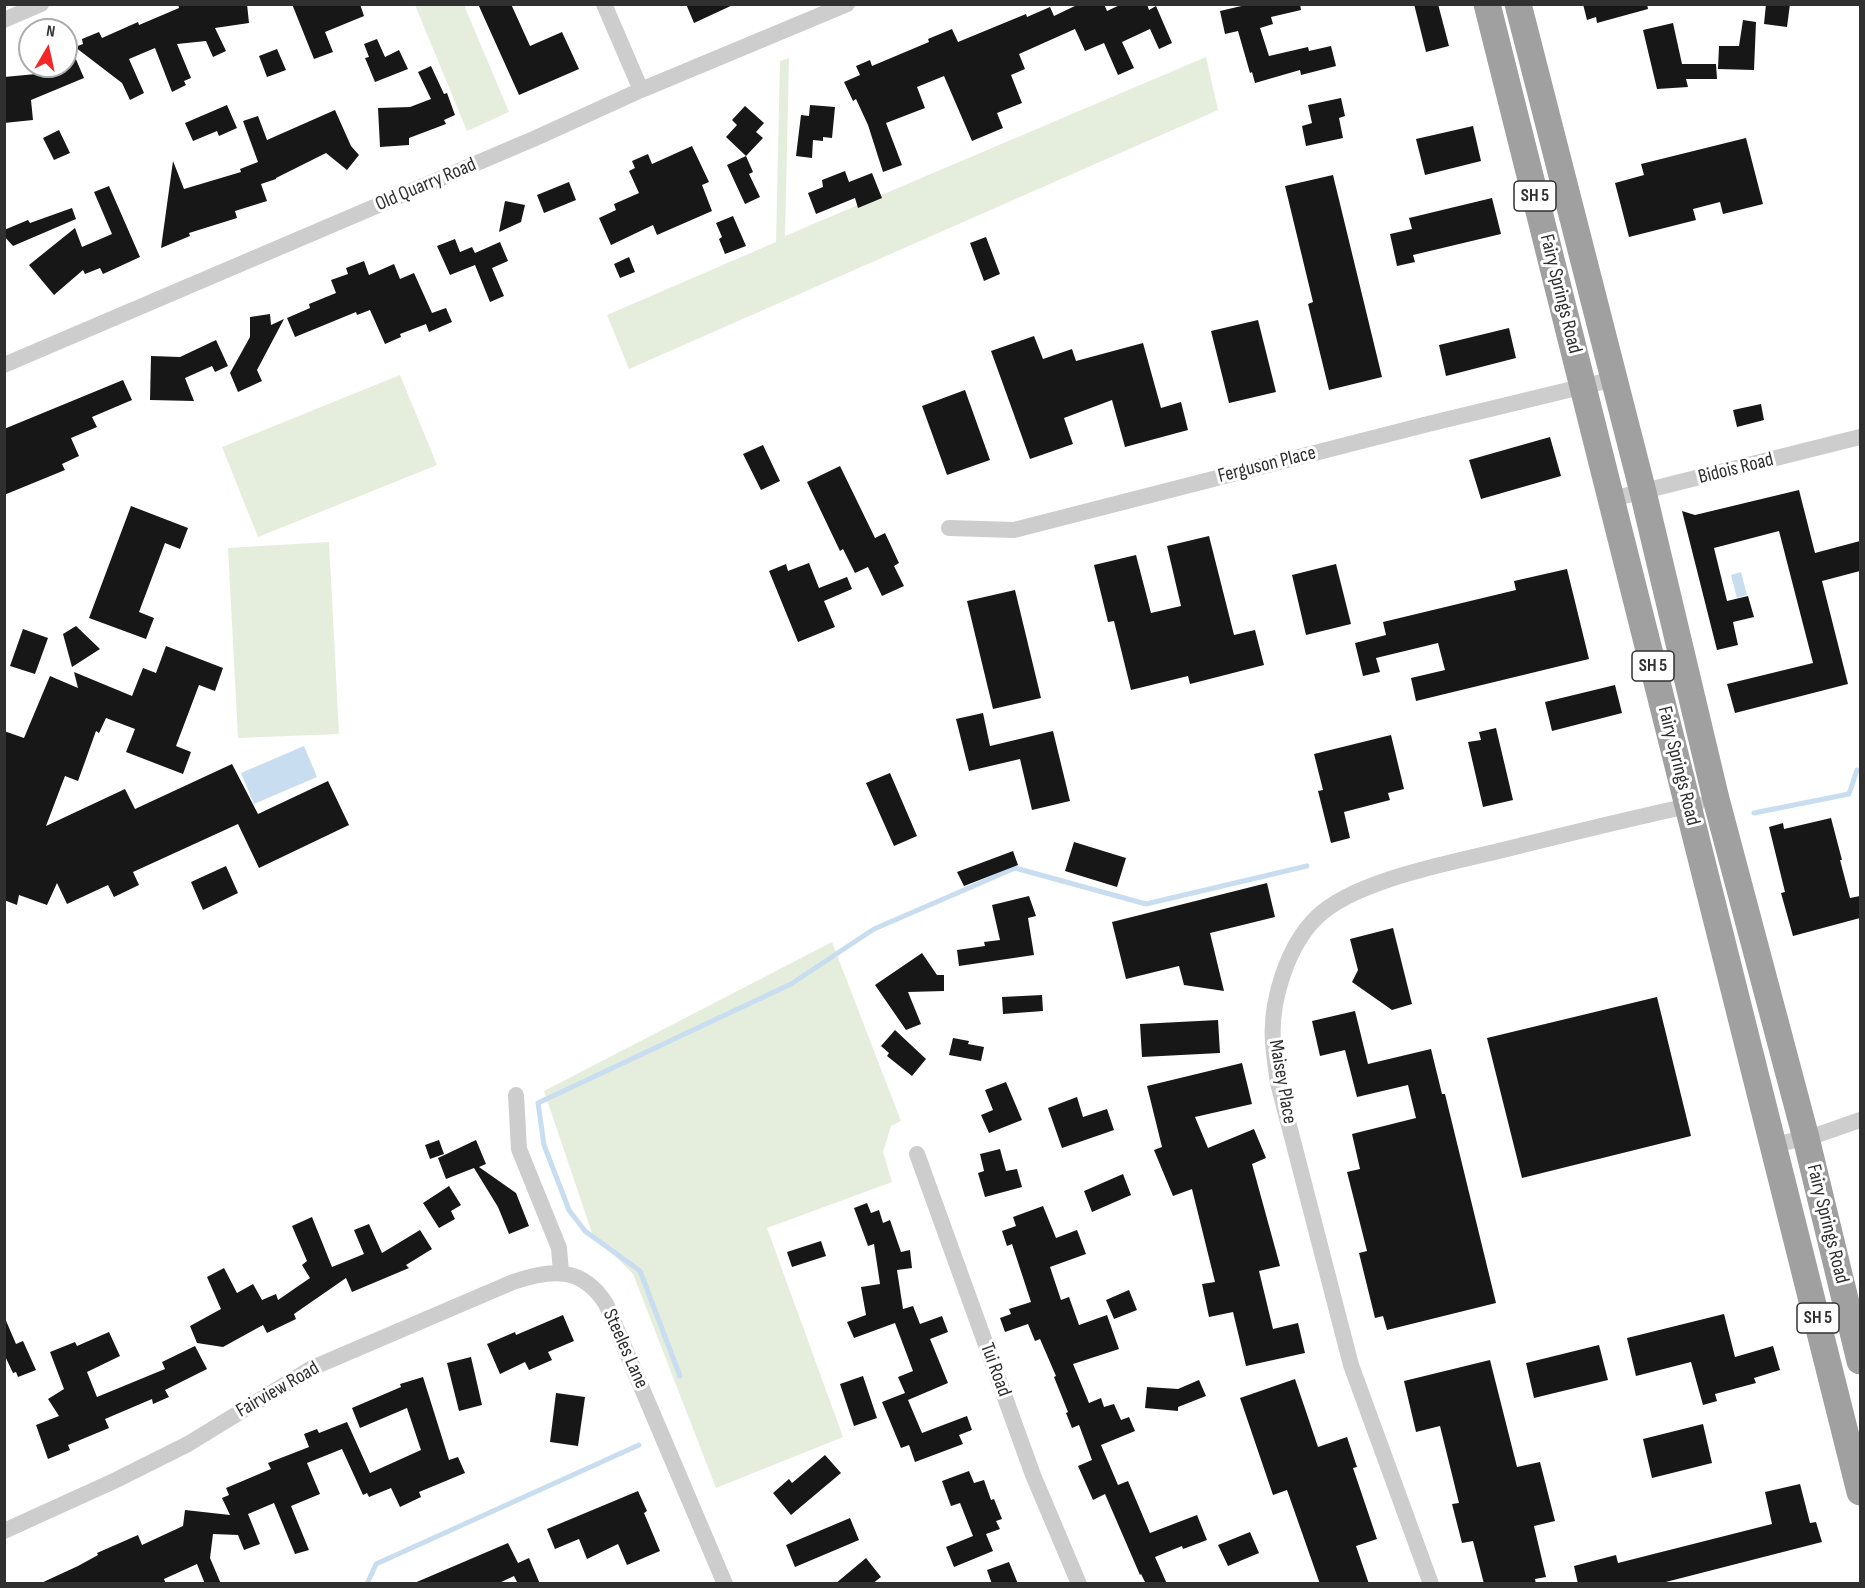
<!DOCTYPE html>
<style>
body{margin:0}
#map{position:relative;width:1865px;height:1588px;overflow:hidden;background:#fff;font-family:"Sofia Sans Condensed",sans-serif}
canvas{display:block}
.frame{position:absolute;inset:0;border:6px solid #303030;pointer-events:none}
.north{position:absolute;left:18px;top:18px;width:60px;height:60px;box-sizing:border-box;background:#fff;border:2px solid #acacac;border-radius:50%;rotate:9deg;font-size:16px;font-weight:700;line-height:24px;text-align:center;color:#303030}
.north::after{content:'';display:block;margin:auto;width:21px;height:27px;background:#f42726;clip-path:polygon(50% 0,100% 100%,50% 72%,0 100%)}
</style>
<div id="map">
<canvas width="1865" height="1588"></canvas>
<div class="frame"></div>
<div class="north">N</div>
</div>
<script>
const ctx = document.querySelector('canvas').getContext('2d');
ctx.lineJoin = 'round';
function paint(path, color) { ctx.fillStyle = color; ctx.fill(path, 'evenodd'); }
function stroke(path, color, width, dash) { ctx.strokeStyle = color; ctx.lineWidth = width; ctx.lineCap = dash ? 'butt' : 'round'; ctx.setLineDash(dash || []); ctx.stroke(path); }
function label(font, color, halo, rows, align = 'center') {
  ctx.font = font + ' "Sofia Sans Condensed",sans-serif'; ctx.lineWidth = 6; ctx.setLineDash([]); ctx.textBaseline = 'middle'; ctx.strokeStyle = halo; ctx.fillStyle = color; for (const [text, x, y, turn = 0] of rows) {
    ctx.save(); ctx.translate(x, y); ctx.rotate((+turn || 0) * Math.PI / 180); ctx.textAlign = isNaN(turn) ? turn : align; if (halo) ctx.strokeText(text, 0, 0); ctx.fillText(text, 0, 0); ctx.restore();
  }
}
paint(new Path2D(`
 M415,5H464L509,112L467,131Z
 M1206,57L1218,110L629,369L607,315L776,242L780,61L789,58L785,236Z
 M400,375L437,465L258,537L222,447Z
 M329,542L339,734L238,738L228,548Z
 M832,942L901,1121L891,1126L883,1152L892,1182L767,1228L843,1437L716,1488L633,1274L592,1233L544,1091Z`), '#e5eedd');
paint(new Path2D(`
 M1741,572L1747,595L1737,598L1731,575Z
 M304,746L317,777L254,804L241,773Z`), '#c8ddef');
stroke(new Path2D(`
 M1754,813L1849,794L1857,770
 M680,1376L640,1271L585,1231L569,1210L544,1145L538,1103L791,984L874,929L1015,868L1146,904L1307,866
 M367,1584L376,1564L639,1445`), '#c8ddef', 5);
paint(new Path2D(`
 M178,4H247L249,23L215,28L226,51L213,57L206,41L177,44L191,78L184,81L186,85L172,92L155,48L129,59L144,93L130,100L122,83L75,47L83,44L82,39L99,32L102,38L138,22L139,25L179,8Z
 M292,4H360L364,16L325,32L333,52L314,59Z
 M478,4H511L530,46L562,32L579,69L519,95Z
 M686,4H735L694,23Z
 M1079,4H1104L1107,11L1122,4H1147L1149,10L1156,6L1172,43L1159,49L1150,29L1122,42L1134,68L1118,75L1104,43L1085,51L1075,29L1019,54L1025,69L1011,75L1022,103L997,113L1003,128L972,141L944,76L917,87L925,108L886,123L902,165L883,172L868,125L856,99L853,101L844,82L860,75L856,66L870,60L872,66L929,42L928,39L952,29L958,42L1026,14L1027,17L1050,7L1054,16Z
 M1250,4H1300L1301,10L1271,17L1273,24L1260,28L1269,56L1308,47L1309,51L1331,46L1336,66L1301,75L1300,70L1255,83L1252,72L1250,73L1238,31L1225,34L1220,11Z
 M1414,4H1438L1449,46L1426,52Z
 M1583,4H1647L1648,9L1597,23L1596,17L1587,20Z
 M1766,4H1790L1787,27L1764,24Z
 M1743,20L1756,22L1754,70L1718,69L1719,46H1739Z
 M1673,23L1682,64H1716L1717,79H1686L1688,87L1657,89L1643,30Z
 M66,36L84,78L31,100L33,120L4,123V77L36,74L54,66H66Z
 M377,39L385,57L399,50L408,69L375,82L365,58L369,57L364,44Z
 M277,49L286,70L267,77L259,56Z
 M431,66L444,94L447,93L455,115L444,120L446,124L409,138V145L380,147L378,108L410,107L431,99L418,72Z
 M1341,98L1345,116L1339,118L1343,138L1306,146L1302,126L1312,123L1308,105Z
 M227,105L237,128L219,136L217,131L193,141L185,123Z
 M810,105L835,107L832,138L823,137V141L813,140L812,158L796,156L801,115L809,116Z
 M745,106L764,123L756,132L763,138L746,156L726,137L737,125L732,120Z
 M335,110L351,146L359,155L347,170L326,153L276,178V179L261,184L267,201L235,211L237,218L189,233L190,236L161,248L173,161L184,189L241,172L240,169L258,162L243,121L258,116L267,140Z
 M1473,126L1481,161L1425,175L1416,139Z
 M59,130L70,153L54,160L43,138Z
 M1746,138L1763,204L1723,214L1720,202L1693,209L1696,220L1629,237L1615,183L1644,175L1641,164Z
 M692,146L709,182L702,185L712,211L657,235L653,225L611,245L599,218L616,210L614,204L639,193L629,171L635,168L632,161L648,154L652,164Z
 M746,156L753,172L749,174L760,197L745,204L727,165Z
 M845,171L849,182L872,173L882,198L858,208L855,198L816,214L808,193L823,187L822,180Z
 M1333,175L1382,377L1329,390L1308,304L1313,302L1285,186Z
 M569,182L576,200L544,213L537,195Z
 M109,186L140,257L103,274L100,268L85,274L83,270L54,295L29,265L75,228L82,247L112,234L94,192Z
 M1492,198L1501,234L1413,255L1415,262L1397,266L1390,234L1412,229L1409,218Z
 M505,201L525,205L521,222L499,232Z
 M72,208L76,219L13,246L4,236V230L28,220L30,223Z
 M733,216L746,246L725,254L719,239L722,237L716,223Z
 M986,237L1000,274L984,281L970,243Z
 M455,239L460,252L472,247L475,253L500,242L508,261L492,268L504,296L490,302L475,265L450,275L437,246Z
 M629,257L635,272L620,278L614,264Z
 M364,261L369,275L394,264L400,279L414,273L432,313L446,308L452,322L429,332L426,324L400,334L401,337L385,344L370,310L357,315L356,312L295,337L287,318L310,308L309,304L336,293L331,280L348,274L346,268Z
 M270,314L271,325L284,319L257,370L262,381L238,392L230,373L250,337V317Z
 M1258,320L1276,392L1229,403L1211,331Z
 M1509,328L1516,358L1446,376L1439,345Z
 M1034,336L1043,359L1072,349L1076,361L1143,343L1161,408L1181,402L1188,430L1125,447L1112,400L1064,418L1073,444L1030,459L991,351Z
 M216,340L228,366L215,372L212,366L185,378L194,401L150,400L151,356L180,357Z
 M123,380L132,400L92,417L97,427L71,438L79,456L62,464L65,470L4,495V429Z
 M965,390L990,460L947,475L922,406Z
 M1761,404L1764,420L1737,427L1733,410Z
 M1550,437L1561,476L1481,499L1469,460Z
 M763,445L780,481L761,490L743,454Z
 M840,466L875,538L885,533L899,563L894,566L904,586L882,596L868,567L855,573L843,549L840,551L807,482Z
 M1799,490L1815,553L1860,541V571L1822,581L1848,684L1735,713L1727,684L1813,663L1779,531L1714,548L1727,601L1748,596L1754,617L1733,622L1738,645L1717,650L1682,511L1695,515Z
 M131,506L188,528L180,549L165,543L139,612L154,618L146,639L89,618Z
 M1209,536L1234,635L1255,630L1264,665L1190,684L1188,676L1131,690L1114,621L1108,622L1094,565L1136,555L1151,613L1181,606L1167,546Z
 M809,563L819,588L847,577L852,589L824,601L835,627L798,642L769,571L786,564L788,571Z
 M1336,564L1351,624L1306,635L1292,575Z
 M1567,569L1589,659L1416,701L1411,678L1445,670L1438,643L1376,658L1380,672L1363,676L1355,643L1386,635L1383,622L1516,590L1514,581Z
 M1015,590L1041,698L993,709L967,601Z
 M76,626L100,649L72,667L63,634Z
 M23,629L48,638L35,674L10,666Z
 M166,646L223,668L215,691L199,685L176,746L191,752L183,774L126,752L135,729L106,718L99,733L96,731L78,781L65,776L46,826L125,789L135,809L232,764L258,814L328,781L349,825L259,868L238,824L133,872L139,885L114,897L108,885L67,904L57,883L47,905L19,895L17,905L4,900V731L24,738L50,676L78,688L74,672L132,696L143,668L156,673Z
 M1615,685L1622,713L1552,731L1545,702Z
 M983,713L990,746L1053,731L1070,801L1032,810L1020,759L969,771L956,719Z
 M1496,728L1513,800L1483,807L1468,742L1481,740L1479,732Z
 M1391,735L1404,789L1388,793L1390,800L1344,812L1350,838L1331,843L1318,791L1323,790L1314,754Z
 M890,773L917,836L894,846L866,783Z
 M1831,818L1842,860H1840L1850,898L1860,896V918L1793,936L1781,893L1785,892L1769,827L1783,823L1784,829Z
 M1074,842L1126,858L1117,887L1065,871Z
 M1013,851L1018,865L964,886L957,872Z
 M226,866L238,893L203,910L191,882Z
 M1267,883L1275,917L1210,933L1224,991L1184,985L1179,966L1126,979L1112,922Z
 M1029,896L1036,916L1028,918L1034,955L959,966L957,950L985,946L984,942L1000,940L992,905Z
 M1393,928L1412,1004L1392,1010L1352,982L1358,970L1350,939Z
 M922,953L937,975H944V991L908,992L921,1024L906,1030L875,985Z
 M1042,995L1043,1011L1003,1014L1002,997Z
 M1657,997L1691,1136L1522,1178L1487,1038Z
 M1355,1011L1368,1064L1431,1049L1442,1094H1445L1496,1303L1387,1330L1383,1316L1375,1318L1359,1253L1367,1251L1347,1172L1360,1169L1352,1134L1416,1118L1408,1085L1357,1097L1345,1050L1320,1056L1312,1021Z
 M1218,1020L1220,1053L1142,1057L1140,1024Z
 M895,1030L926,1059L912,1076L887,1056L889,1053L881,1046Z
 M953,1038L969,1041L968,1044L984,1047L981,1061L949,1055Z
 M1242,1063L1252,1104L1195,1117L1208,1148L1254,1129L1266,1158L1252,1164L1280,1266L1259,1271L1273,1329L1298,1323L1305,1353L1246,1366L1233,1312L1209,1317L1202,1284L1215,1282L1192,1189L1173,1196L1154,1150L1162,1147L1147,1086Z
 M1006,1082L1022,1120L989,1133L981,1115L993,1110L985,1090Z
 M1077,1097L1083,1117L1107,1109L1114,1130L1062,1148L1048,1108Z
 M439,1140L444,1154L430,1159L425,1145Z
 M476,1140L486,1164L479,1167L516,1193L529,1226L509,1234L498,1207L474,1168L446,1179L438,1158Z
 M1000,1149L1006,1171L1017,1169L1022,1187L985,1197L978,1173L984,1171L980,1154Z
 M1123,1174L1131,1195L1092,1212L1084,1191Z
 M449,1186L461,1205L451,1211L455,1219L439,1228L423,1203Z
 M867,1203L871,1213L879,1210L883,1223L890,1220L901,1252L910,1250L912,1268L897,1270L903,1309L913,1306L920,1324L942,1316L948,1332L930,1339L948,1383L908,1400L922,1433L967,1416L972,1430L959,1435L963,1444L915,1462L909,1445L901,1448L882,1402L905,1393L898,1377L913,1371L895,1323L854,1338L847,1322L866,1315L861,1287L880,1284L874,1244L868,1246L854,1208Z
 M1043,1206L1056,1238L1077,1230L1086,1254L1050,1267L1061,1300L1069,1297L1079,1325L1107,1315L1119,1349L1073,1364L1089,1403L1101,1398L1104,1407L1114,1404L1121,1420L1129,1417L1135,1431L1101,1445L1118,1485L1128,1481L1150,1533L1197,1515L1207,1540L1183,1549L1182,1546L1155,1557L1167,1584H1146L1141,1574L1140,1575L1105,1494L1093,1500L1078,1466L1092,1460L1079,1425L1072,1428L1066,1413L1068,1412L1054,1377L1056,1376L1040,1339L1035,1341L1028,1324L1005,1332L1000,1318L1011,1314L1009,1309L1031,1302L1012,1244L1007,1246L1002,1231L1016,1226L1013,1217Z
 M312,1217L332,1267L364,1254L354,1230L369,1224L382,1253L420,1230L432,1249L406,1265L409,1268L352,1292L346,1278L294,1314L296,1319L267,1333L263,1325L223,1347L197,1343L190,1326L221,1309L207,1277L224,1268L237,1293L253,1284L262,1300L276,1294L278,1300L310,1278L302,1265L307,1261L292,1226Z
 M821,1241L826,1256L792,1267L787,1252Z
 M1129,1290L1137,1310L1114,1319L1106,1300Z
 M1724,1314L1735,1357L1773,1346L1780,1370L1754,1378L1756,1383L1715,1394L1717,1401L1703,1405L1691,1362L1636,1376L1627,1338Z
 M563,1315L574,1341L548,1352L552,1360L536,1367L529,1370L525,1362L500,1374L487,1344L515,1332L516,1335Z
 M4,1316L16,1344L23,1341L36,1370L18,1377L16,1372L13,1373L4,1354Z
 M109,1332L120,1356L87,1372L97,1397L165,1369L162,1362L195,1346L207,1369L165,1390L169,1397L153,1404L152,1399L105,1419L109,1428L68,1445L70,1450L48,1459L36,1425L59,1416L48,1399L64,1389L50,1352L75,1342L77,1346Z
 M1599,1345L1608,1380L1534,1398L1526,1363Z
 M471,1357L482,1405L459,1411L447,1363Z
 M1490,1360L1517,1467L1540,1462L1555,1521L1534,1526L1546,1577L1535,1579L1536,1584H1484L1473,1541L1462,1543L1452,1504L1459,1503L1440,1426L1416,1432L1404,1381Z
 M863,1376L877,1418L854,1426L840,1384Z
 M423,1377L449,1460L458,1457L465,1473L419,1492L421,1497L400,1507L391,1488L369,1497L367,1493L363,1495L342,1449L307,1463L320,1494L291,1506L309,1550L295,1554L274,1503L248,1514L260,1544L244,1550L238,1535L213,1534L210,1558L221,1584H205L197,1564L164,1579L166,1584H39L78,1566L98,1555L97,1553L138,1535L142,1545L183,1526L185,1510L230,1515L222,1498L229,1495L226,1488L271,1469L268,1463L309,1447L304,1434L317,1429L319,1433L347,1422L370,1473L421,1450L407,1408L360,1428L352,1408L401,1387L400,1384Z
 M1295,1379L1318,1447L1347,1437L1357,1467L1353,1468L1377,1539L1356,1546L1369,1584H1320L1287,1490L1273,1495L1240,1398Z
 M1199,1380L1206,1396L1178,1407V1411L1145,1408L1147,1387L1178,1389Z
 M556,1393L585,1397L578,1446L550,1442Z
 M1703,1424L1712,1463L1652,1478L1643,1439Z
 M825,1455L841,1473L791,1515L773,1493L789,1479L792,1483Z
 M969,1471L974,1483L984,1480L991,1500L994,1499L1002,1519L996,1521L1000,1529L986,1534L993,1551L954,1567L946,1547L973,1536L960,1503L951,1506L942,1481Z
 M1800,1484L1810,1523L1816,1522L1822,1542L1658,1584H1578L1574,1566L1616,1555L1618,1563L1772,1524L1765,1492Z
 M638,1491L647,1511L644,1513L660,1551L627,1565L618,1544L587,1559L579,1539L555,1549L547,1529Z
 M850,1518L859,1540L795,1567L786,1545Z
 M1250,1532L1259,1553L1228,1566L1218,1545Z
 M508,1543L518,1563L529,1558L540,1584H518L514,1576L497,1584H412Z
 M866,1558L881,1577L872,1584H835Z
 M1009,1562L1018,1584H992L987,1570Z`), '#171717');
stroke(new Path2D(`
 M604,4L641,90
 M4,20L41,4
 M4,365L538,137L641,90L847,4
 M1612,499L1860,437
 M949,528L1014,530L1428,424L1614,379
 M516,1095L519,1149L559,1248L561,1272
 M1775,1145L1820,1134L1860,1120
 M917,1154L1033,1475L1079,1584
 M4,1531L114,1481L188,1444L312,1368L513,1282C551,1269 582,1266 606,1304L725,1584
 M1431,1584L1351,1365L1278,1083C1276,1070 1274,1056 1273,1042C1270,1002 1287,946 1317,917C1355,880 1450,863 1503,850C1567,834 1632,818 1697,804`), '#cdcdcd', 16);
stroke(new Path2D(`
 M1487,4L1860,1492
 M1518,4L1643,492L1716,799L1806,1138L1860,1361`), '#a0a0a0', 27);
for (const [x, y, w] of [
 [1535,196,42],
 [1653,666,42],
 [1818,1318,42]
]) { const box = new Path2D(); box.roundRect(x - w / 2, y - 15, w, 30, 4.5); ctx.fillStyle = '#fff'; ctx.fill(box); stroke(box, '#303030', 1.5); }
label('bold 18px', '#303030', null, [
 ["SH 5",1535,196],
 ["SH 5",1653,666],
 ["SH 5",1818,1318]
]);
label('20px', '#303030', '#fff', [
 ["Old Quarry Road",426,185,-23],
 ["Fairy Springs Road",1560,294,76],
 ["Ferguson Place",1267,465,-14],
 ["Bidois Road",1736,469,-14],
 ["Fairy Springs Road",1678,766,76],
 ["Maisey Place",1282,1082,80],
 ["Fairy Springs Road",1827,1224,76],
 ["Steeles Lane",625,1349,66],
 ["Tui Road",995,1370,70],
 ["Fairview Road",278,1390,-30]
]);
</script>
